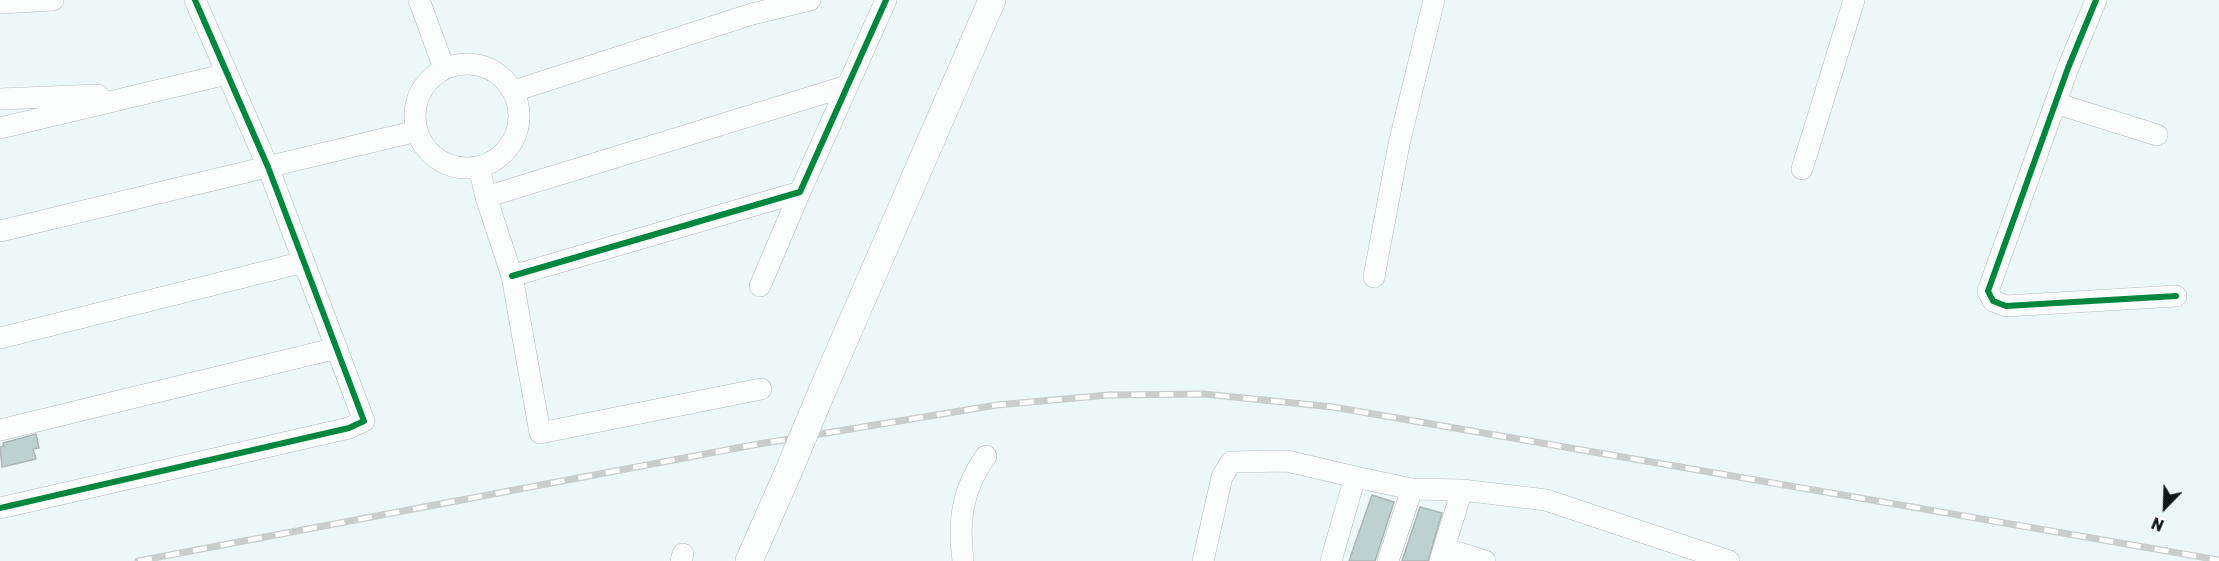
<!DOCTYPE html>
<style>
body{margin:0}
#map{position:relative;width:2219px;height:561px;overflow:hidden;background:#ecf8f7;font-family:Rubik,sans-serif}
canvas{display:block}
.north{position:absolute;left:2135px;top:477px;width:60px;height:60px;-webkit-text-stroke:4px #fff;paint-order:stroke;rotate:203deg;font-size:16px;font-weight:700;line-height:24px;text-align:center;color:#0e1817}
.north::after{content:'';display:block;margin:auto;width:21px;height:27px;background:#0e1817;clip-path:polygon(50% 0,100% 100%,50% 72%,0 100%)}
</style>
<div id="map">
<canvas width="2219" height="561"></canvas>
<div class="north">N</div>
</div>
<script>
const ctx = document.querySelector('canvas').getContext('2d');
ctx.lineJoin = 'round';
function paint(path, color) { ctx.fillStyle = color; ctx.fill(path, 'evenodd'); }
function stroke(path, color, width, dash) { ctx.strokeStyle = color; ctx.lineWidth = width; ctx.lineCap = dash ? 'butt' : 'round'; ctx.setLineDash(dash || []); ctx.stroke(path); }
const building = new Path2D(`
 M36,434L39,448L33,449L36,459L2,467L0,447L4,446L3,443Z
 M1372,495L1394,502L1375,561H1349Z
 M1420,507L1442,513L1428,561H1402Z`);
paint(building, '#bdd2d0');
stroke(building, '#abb5b5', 1.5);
const minor = new Path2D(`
 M419,0L444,68
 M2096,0L2068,68L1988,291L1993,301L2006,306L2176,296
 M0,3L53,0
 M415 116a52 52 0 1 1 104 0a52 52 0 1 1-104 0Z
 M514,91L752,14L810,0
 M0,99L98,95
 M2055,103L2157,135
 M0,128L227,74
 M479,167L486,197L512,276L540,433L761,389
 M1802,169L1854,0
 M486,197L847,86
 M0,231L417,131
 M512,276L800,192L886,0
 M1374,277L1399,144L1434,0
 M760,286L800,192
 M0,338L304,262
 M0,430L337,348
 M0,508L349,428L364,421L268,167L195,0
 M1444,548L1485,561
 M681,561L683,554
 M963,561C958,521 962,489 986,456
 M1203,561L1222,477L1231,462L1287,461L1355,477
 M1331,561L1355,477L1412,489
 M1388,561L1412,489L1462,490
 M1440,561L1462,490L1546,500L1729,561`);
const major = new Path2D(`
 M823,389L992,0
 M749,561L787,475`);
stroke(minor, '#b2bcbc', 22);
stroke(major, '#b2bcbc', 28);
stroke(minor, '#fcfefe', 21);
stroke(major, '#fcfefe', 27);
const rail = new Path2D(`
 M138,561L753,445L997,405L1109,395L1204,394L1333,407L2219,560`);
stroke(rail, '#c9cecc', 7);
stroke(rail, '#fff', 4.5, [14]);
const majorBridge = new Path2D(`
 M787,475L823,389`);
stroke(majorBridge, '#b2bcbc', 28, []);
stroke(majorBridge, '#fcfefe', 27);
stroke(new Path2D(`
 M2096,0L2068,68L1988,291L1993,301L2006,306L2176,296
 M512,276L800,192L886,0
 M0,508L349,428L364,421L268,167L195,0`), '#00873e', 6);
</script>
